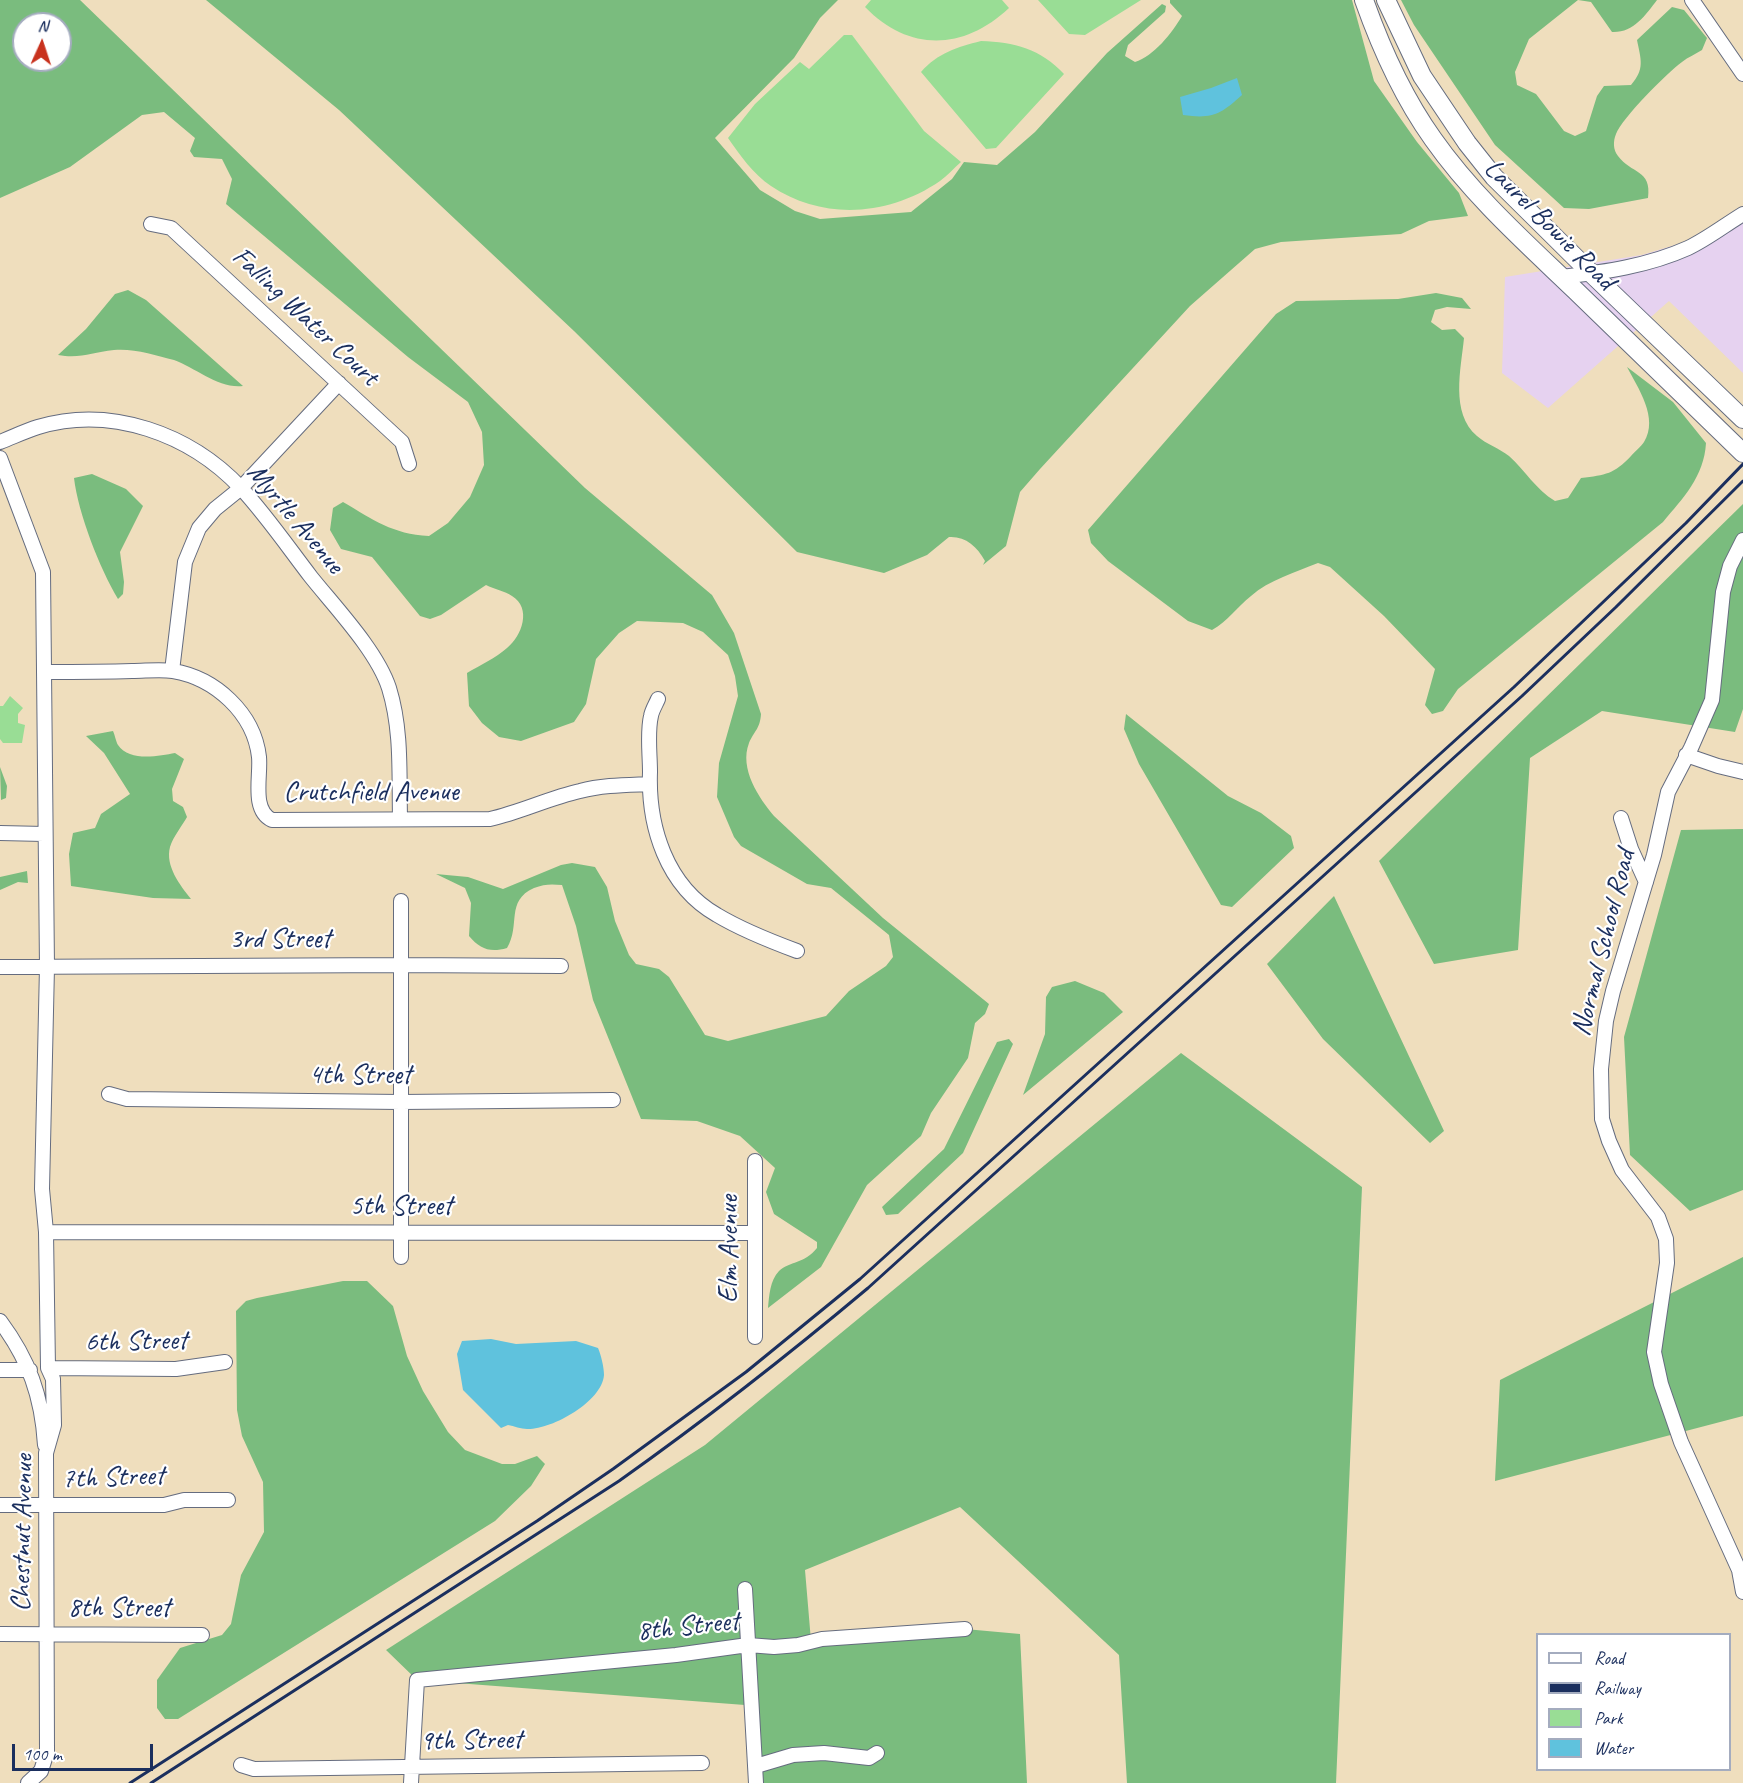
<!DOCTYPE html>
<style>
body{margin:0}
#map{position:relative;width:1743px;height:1783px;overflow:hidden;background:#efdebd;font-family:Caveat,sans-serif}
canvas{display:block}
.legend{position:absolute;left:1536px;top:1633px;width:195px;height:138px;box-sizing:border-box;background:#fff;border:2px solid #a4acbf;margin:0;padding:8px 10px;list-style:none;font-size:18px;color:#1b2f5e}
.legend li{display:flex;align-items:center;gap:12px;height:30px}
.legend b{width:30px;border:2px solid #a4acbf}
.north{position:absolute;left:12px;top:12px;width:60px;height:60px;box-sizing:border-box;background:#fff;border:2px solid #a4acbf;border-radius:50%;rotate:3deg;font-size:16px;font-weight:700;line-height:24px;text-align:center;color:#1b2f5e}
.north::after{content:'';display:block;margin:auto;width:21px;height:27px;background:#c8321e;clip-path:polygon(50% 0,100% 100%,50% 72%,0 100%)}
.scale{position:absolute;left:12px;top:1744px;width:141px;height:27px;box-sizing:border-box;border:3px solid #1b2f5e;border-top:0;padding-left:8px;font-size:18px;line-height:21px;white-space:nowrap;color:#1b2f5e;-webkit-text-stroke:4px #fff;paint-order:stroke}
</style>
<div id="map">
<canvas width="1743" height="1783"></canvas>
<ul class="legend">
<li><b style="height:8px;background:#fff"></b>Road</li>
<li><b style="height:8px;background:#1b2f5e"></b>Railway</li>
<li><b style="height:16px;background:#99dd95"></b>Park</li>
<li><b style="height:16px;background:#5fc2dd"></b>Water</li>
</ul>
<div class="north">N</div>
<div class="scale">100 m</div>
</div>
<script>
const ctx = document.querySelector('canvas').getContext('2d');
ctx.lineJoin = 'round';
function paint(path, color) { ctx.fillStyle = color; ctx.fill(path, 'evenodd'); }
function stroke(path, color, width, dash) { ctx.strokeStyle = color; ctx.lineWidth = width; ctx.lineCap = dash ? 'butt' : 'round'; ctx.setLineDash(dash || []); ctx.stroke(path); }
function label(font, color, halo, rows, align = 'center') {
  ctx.font = font + ' Caveat,sans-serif'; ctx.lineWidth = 4.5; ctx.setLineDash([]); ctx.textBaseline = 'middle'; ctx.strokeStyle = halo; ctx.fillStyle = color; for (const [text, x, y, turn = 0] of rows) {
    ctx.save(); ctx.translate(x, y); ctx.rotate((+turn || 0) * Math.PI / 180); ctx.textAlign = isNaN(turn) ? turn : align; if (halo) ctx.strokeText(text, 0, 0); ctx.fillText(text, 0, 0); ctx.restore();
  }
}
paint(new Path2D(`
 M1743,209V373L1669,301L1548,408L1502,373L1505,277L1642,255L1695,239Z`), '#e6d2f0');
paint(new Path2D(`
 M871,0H1002L1009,8C963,51 909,52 865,7Z
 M1038,0H1141L1085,35L1069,34Z
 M844,35H852L924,131L961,162C954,168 947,176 940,181C889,216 823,221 771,186C753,174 740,155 728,138L755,104L800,62L809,69Z
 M981,41C1014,42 1041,49 1064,74L996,148L986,149L921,72C938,53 957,47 981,41Z
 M10,696L23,708L18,714V723L25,725L22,743H3L0,739V706H3Z`), '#99dd95');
paint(new Path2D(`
 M0,0H80L585,488L712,595L734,633L761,714C760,729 754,731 749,743C739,769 759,798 774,816L883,918L989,1004L985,1014L975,1023L968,1058L931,1113L921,1136L867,1185L821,1267L768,1308C769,1296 770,1280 779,1271C790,1261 804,1264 817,1248V1242L774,1214L766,1192L775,1168L740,1136L697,1121L641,1119L593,1000L576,926L562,885C551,884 544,884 534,888C505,901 521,925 507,948C490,953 480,949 469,936L471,903L465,888L436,874L468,877L503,889L561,865L572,863L595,867L607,887L615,921L629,955L636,964L659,969L669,977L705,1035L728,1041L826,1016L849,991L886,966L893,957L889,935L831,888L807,884L741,846L734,837L717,797L719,763L738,696L735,676L728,655L703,632L683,623L637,621L619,633L596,659L586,704L574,722L521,741L499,737L482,723L469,706L467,673C480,665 496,658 507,648C522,636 532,608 512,596C505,591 494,589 486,585L441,615L430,619L420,616L372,557L341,549L330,530L333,508L343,502C374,520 392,534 429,536L448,523L470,497L484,465L482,432L468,402L408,357L226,204L232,179L222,159L194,157L190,151L195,138L164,112L142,115L70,167L0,198ZM24,24H60V60H24Z
 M206,0H838L820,18L794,58L715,138L760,190L795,211L820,219L911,212L952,179L964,162L997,165L1035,132L1107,53L1162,4L1166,6L1165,12L1128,45L1125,56L1135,62C1154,56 1172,33 1182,16L1170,3V0H1352L1374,81L1417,142L1459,193L1468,216L1429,221L1401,234L1281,242L1255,249L1190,306L1040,469L1020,492L1006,546L983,565L985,561C977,546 965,536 949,537L927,555L884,573L797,552L574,331L339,110Z
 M1401,0H1657C1645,16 1633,33 1612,32L1591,2L1578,0L1529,39L1515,72L1517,85L1536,94L1564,131L1575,136L1586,131L1597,96L1604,86L1631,85C1645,69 1641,60 1637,40L1672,7L1684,10L1707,38L1702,50C1696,54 1688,57 1682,62C1668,72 1622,118 1616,134C1613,141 1613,150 1618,156C1631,174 1652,169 1648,198L1589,209L1564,208L1495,145L1414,25Z
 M128,290L146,300L243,386C219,389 196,368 174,360C156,355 132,348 114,350C92,352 81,359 58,355L86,329L115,294Z
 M1436,293L1462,298L1471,309L1447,307L1435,310L1431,322L1442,330L1455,329L1464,338C1461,369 1450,413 1477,436C1486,444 1499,448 1509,456C1525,470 1536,490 1555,501L1568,498L1581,478C1606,475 1614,474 1631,456C1635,451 1641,447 1644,442C1659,418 1638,388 1627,367L1673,402L1706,443C1704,477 1683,498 1663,522L1458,689L1443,711L1432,714L1425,705L1435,669L1384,616L1330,567L1318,563C1296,572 1269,580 1251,596C1237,607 1228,621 1212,630L1188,621L1108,561L1091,543L1088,530L1276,314L1296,301L1398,299Z
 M92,474L126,489L143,506L120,552L124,582L123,594L118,599C100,569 78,513 74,478Z
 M1743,504V709L1735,732L1602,711L1530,758L1518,950L1434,964L1379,861Z
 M1126,714L1228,796L1261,813L1291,836L1294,848L1232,907L1221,905L1139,764L1124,729Z
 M113,731C115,735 116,742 118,745C129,762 159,756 175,753L184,759L172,789L173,801L183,807L187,817C182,826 173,837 170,847C165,866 180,885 191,899L153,898L71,886L69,854L73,833L95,828L101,814L130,794L104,753L86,736Z
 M0,767L7,786L6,798L1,800Z
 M1743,829V1190L1690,1211L1630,1155L1624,1037L1681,830Z
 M27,871L28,883L18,882L0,890V877Z
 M1334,896L1444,1131L1430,1143L1323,1039L1267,964Z
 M1075,981L1104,993L1123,1012L1023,1095L1045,1034L1046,997L1052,987Z
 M1009,1039L1013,1044L963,1153L898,1214L886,1215L882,1207L944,1149L997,1042Z
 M1181,1053L1362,1187L1336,1783H1127L1119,1655L960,1507L805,1570L811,1641L965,1629L1020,1634L1027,1783H762L758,1706L417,1680L386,1650L705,1445Z
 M1743,1257V1416L1495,1481L1500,1380Z
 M343,1281H367L393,1306L407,1356L423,1391L448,1432L465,1450L502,1464H515L537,1456L545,1464L531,1486L495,1521L178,1719H165L157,1708V1680L180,1648L222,1635L231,1624L241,1575L264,1532L263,1482L242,1436L237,1410L236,1311L246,1301L257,1298Z`), '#7abc7e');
paint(new Path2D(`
 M1237,78L1242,95C1220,115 1212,119 1183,115L1180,97L1211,88Z
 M491,1339L516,1344L576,1341L598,1348C601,1355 604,1367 604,1375C602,1402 551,1430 527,1429C521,1429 514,1426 508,1425L501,1428L463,1390L457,1354L462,1341Z`), '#5fc2dd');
const minor = new Path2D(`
 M1692,0L1743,74
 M151,224L171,228L402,442L409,464
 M1562,277C1605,272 1648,266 1688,248C1707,239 1725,225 1743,214
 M0,442C13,437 25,431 38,427C111,405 190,434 241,488C266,515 288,547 311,577C335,607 377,651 389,688C402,730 399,774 400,818
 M0,458L43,572L47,967L42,1189L46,1232L48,1368L53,1379L54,1425L46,1453L47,1752L41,1771L28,1783
 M1743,540L1730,566L1723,592L1712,700L1691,748L1668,792L1654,855L1613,991L1606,1021L1601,1069L1602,1119L1609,1141L1622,1170L1658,1217L1666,1239L1667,1263L1654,1352L1661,1384L1681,1442L1739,1570L1743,1592
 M172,671L185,562L199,528L215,509L241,488L339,383
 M44,672C73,672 102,672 132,671C145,671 160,669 173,671C215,678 254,713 259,757C261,776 251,810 272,820L490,819C521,812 549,798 580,791C603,785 626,785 649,784
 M658,699C656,704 652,710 651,716C647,733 650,754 650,772C648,826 666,886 717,915C742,930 770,941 797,951
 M1686,755L1718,766L1743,772
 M1621,818L1631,849L1646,882
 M0,833L44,834
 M401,901V1257
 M0,967L401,965L561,966
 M109,1094L127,1099L401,1102L613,1100
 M755,1161V1337
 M46,1232L755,1233
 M0,1321C29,1360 42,1396 45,1445
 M48,1368L176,1369L225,1362
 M0,1370H30
 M0,1505H164L184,1500H228
 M745,1589L756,1783
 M0,1634L202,1635
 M241,1765L254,1769L702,1763
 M756,1766L793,1755L824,1753L869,1758L877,1753
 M411,1783L417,1680L676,1655L748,1645L774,1647L798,1645L822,1639L965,1629`);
const major = new Path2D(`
 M1364,0C1381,48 1403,97 1433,139C1473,196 1526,243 1576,291C1632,345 1688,399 1743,453
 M1386,0L1422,76L1467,143L1494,177L1591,273L1743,419`);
stroke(minor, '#656c7f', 16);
stroke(major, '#656c7f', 20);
stroke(minor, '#fff', 14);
stroke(major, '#fff', 18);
stroke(new Path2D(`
 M130,1783L537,1521L613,1469L746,1372L860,1279L1514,687L1686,523L1743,464
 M151,1783L619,1481C705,1420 787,1356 868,1288L1522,696L1616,607L1743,481`), '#1b2f5e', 3);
label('28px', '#1b2f5e', '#fff', [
 ["Laurel Bowie Road",1549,225,45],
 ["Falling Water Court",305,317,43],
 ["Myrtle Avenue",295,519,50],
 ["Crutchfield Avenue",371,793],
 ["3rd Street",280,940],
 ["Normal School Road",1604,943,-76],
 ["4th Street",360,1076],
 ["5th Street",401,1207],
 ["Elm Avenue",730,1249,-90],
 ["6th Street",136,1342,-1],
 ["7th Street",113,1478,-2],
 ["Chestnut Avenue",23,1533,-89],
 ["8th Street",119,1609],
 ["8th Street",688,1627,-6],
 ["9th Street",471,1741,-1]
]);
</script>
